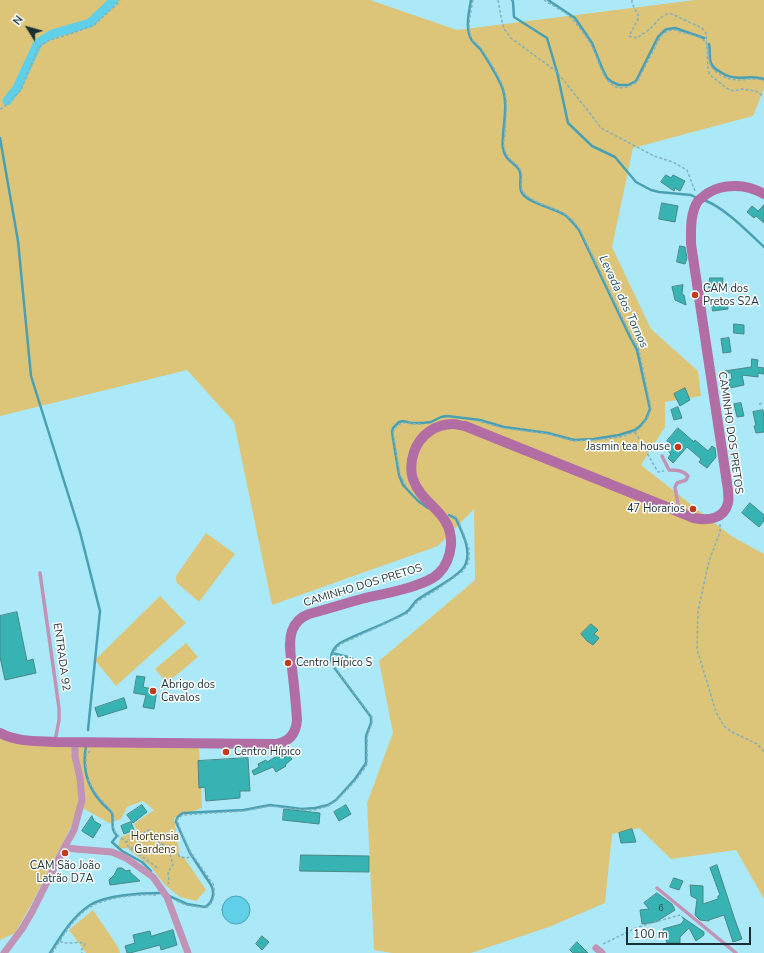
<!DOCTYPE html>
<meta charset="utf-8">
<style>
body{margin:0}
#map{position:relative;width:764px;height:953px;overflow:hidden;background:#ace9f8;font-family:"Nunito Sans",sans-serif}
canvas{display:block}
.north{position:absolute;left:8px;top:8px;width:40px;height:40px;-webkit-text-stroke:3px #fefefe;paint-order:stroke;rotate:307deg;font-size:11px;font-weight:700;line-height:16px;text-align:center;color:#173036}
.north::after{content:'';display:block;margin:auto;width:14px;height:18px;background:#173036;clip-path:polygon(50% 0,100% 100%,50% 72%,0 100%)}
.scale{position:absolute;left:626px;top:927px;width:125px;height:18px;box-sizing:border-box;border:2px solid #173036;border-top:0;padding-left:5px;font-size:12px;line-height:14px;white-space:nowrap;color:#173036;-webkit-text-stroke:3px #fefefe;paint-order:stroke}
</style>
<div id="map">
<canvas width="764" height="953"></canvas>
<div class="north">N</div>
<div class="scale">100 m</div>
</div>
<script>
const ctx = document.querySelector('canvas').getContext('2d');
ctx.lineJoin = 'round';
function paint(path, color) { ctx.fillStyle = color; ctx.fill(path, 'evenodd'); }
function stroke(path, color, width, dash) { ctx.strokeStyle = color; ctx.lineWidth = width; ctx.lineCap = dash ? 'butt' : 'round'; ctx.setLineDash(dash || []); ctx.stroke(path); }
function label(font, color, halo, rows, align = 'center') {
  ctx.font = font + ' "Nunito Sans",sans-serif'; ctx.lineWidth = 3; ctx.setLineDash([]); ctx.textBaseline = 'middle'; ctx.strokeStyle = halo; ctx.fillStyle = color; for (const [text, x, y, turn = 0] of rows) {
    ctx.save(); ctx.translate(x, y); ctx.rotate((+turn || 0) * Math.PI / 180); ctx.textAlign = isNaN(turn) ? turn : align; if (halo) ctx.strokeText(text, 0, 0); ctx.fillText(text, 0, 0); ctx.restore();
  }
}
paint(new Path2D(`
 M0,0H370L457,30L695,0H764V89L753,116L633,148L612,247L651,329L698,371L701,396L665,402V427L641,465L721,528L733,537L764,554V899L736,850L671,859L639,828L612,834L605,903L549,927L471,953H392L374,950L367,803L393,733L379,661L475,580L474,509L438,546L272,605L234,422L187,370L0,416Z
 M206,533L235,554L199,602L177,583L176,580V576Z
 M160,596L186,623L116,686L95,660Z
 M186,643L198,657L167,683L155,669Z
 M0,735L199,747L202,808L174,818L180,857L183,856L206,890L196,901L180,897L165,885L151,867L127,848L117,849L121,837L137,831L134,824L154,810L143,801L127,807L121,819L109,823L81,807L31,905L15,933L0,940Z
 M93,910L118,947L120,953H86L69,930Z`), '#dcc578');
const water = new Path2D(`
 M222 910a14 14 0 1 1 28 0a14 14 0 1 1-28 0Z`);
paint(water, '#60d0e8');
stroke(water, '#4aa0b3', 1);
stroke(new Path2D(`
 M512,0L513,2L514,17L547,38L557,72L568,123L592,146L615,157L636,182L651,190L659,192L691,195L697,198
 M548,0L575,18L592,43L602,68L607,78L612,82L619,85H628L636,81L658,37L665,30L668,29L675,28L704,38
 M709,44C711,50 708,59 712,65C714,68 716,70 719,71C737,84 748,73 764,79
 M0,138L18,241L31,376L80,532L100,611L88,730
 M704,200C725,208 747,231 764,247
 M428,508L418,501L403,485L399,475L392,432L393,428L399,422L403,421L411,423H423L431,422L441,417L447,416L480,420L504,427L548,433L574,440L594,439L619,435L635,430L640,426L646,419L650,409L637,350L630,337L579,230C575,225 570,219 565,215C554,208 528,203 522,193C518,187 522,178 520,172C517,163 505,162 503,148C502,144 503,139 503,136C504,120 508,102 502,87C497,75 488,61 481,50C478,46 473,43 471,39C465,27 469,12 471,0
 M332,653L352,658
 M86,746C82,767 87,786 101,802C104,806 109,809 112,813C114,822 110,829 117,836L112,842L122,851L142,862L151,871
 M169,896L187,904L205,907C213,903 215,892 211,885L190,853L176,822C176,818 179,815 183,813L244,810L270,805L302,809L315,808L328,805L336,800L355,779L366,763V736L371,723V717L333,666C329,657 332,649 340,643C361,632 384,625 405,613C411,610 412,604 417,600C429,591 462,576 466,563C471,549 462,532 456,519L449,515
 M50,953C61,936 72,917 90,905C106,895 142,893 160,893`), '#4aa0b3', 2.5);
stroke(new Path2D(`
 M7,101L17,88L38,43L52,34L90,23L114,0`), '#60d0e8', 9);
const building = new Path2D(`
 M666,175L671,178L673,175L685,181L680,191L675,188L674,191L661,182Z
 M662,203L678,206L675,222L659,219Z
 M764,205V223L756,216L754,218L747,212L752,206L758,211Z
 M680,246L685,247L687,258L685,264L677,262Z
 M710,278H723L722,288H709Z
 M683,285L682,294L684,295L686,305L675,300L672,287Z
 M711,299L727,301L728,309L713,311Z
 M734,324L744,325V334L734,333Z
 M729,338L731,352L723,353L721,339Z
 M752,359L758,360L757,367L764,368V374L758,373V377L742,375L744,385L730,388L729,380L732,379L731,373H725V371L751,367Z
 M685,388L690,400L680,406L674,394Z
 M741,403L744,416L737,417L734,404Z
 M678,407L682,418L674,420L671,410Z
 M763,410L764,418V432L756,433L754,426H756L753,412Z
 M678,428L694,442L695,440L708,451L712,446L715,448L716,457L707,468L699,462L701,459L687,447L673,463L668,458L671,454L667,450L672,444L667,441Z
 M750,503L764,515V521L759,527L742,513Z
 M17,612L27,661L33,659L36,673L5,680L0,657V616Z
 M591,624L598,630L594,634L599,638L593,645L587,641L581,634Z
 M137,676L145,677L143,687L157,690L154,709L143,707L146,695L134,693Z
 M124,698L127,708L98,717L95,708Z
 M286,753L292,759L285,765L286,766L276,772L273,767L254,775L252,771L259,767L258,764L266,760L267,762L279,755L281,757Z
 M248,758L250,791H240V798L206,801L205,787L199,788L198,761Z
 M142,805L147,812L133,823L127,815Z
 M346,805L351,814L339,821L334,812Z
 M284,809L320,813L319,824L283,820Z
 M92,816L94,821L101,825L93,838L82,831Z
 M131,822L134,830L124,834L121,826Z
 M632,829L636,842L621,843L619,833Z
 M301,855L369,856V872L300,871Z
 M717,865L735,920L742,939L733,942L724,915L709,920V921L700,920L695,915L697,899L691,896L690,885L703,886V904L718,899V896L720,895L710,868Z
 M118,868H122L126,871L130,870V872L140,881L110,885L109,880L114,875Z
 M674,878L683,881L679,890L670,887Z
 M657,893L672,904L675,910L656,922L642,924L640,910L649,909L644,903Z
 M682,917L704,932V935L696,941L689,928L680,937V943H667L663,929L681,924L684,920Z
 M173,930L177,945L161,950L160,945L130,953H127L125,946L135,943L133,935L150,931L151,936Z
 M262,936L269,942L262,950L256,944Z
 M577,942L588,953H573L570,950Z`);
paint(building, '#36b3b2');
stroke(building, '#498786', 1);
stroke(new Path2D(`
 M473,0C471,12 466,28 472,39C475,43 480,46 482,50C489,60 499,76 503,87C509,102 505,120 505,135C504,139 503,144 504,147C506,161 518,162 521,172C523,178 519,186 523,192C529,201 553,208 563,213C570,217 575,223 580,230L631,336L639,350L651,409L647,419L641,427L635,432L620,437L594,440L574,441L548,434L503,428L478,421
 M498,0L501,17L504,29L511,38L557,72L589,112L601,128L654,156L673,162L687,170L695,191
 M544,0C553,6 568,13 574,21C580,28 586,36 591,44C601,62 605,103 637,82L661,36C665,32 669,30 675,30C683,33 694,34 702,39C715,48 701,62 719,74C725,78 732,80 739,80C748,80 756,77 764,81
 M632,0V3L639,17L629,36L637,38L650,29L660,18L667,14H672L702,28L706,33L708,70L710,75L728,89L734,91L742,89L756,91L764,97
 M0,109L3,108L21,90L38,48L47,41L70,34L94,25L116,5L120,0
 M759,404L764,403
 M635,432L658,472L664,471
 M406,486L400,475L393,433C398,417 410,425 422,424
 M720,524V532L709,561L698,611L697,649L716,712L724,726L732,732L757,744L764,752
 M86,767V755L90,751
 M88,779L90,784L97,795L113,813C115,819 111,827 116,833C118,836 123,839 126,842
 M131,848L158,847L162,844L170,854L173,865L168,872L169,881L168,884
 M157,868L150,862L129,848L126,842L151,829V837L162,844L174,849L180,857L187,858L196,854
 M177,901L186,905L205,908C214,905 216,892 213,884L191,853L181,831L177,820L181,816L183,815L244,811L270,806L302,810H315L328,806L336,801L356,780L364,769L367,764V737L372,723V717L334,666C331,657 334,649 341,644L408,613L418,601L435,591L463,571L467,565L469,560V549L464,535L457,518L452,514
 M60,941C68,946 76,940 85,944L81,951L82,953
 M603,944L638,927L680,915
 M52,953C60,941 67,928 77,918C81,913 87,909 92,906C109,897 137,894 156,895`), '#7fb1be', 1.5, [3, 2]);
stroke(new Path2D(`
 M662,456L669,470C675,470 683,470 688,476L686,480L677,483L675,487L679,510
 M40,573L59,708V720L55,741
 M657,888L736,953`), '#c193b7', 3.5);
stroke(new Path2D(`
 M64,848L112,852L126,858L153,877L167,897L188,953
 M596,948L602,953
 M4,953L22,929L32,912L64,848L74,830L82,800L80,778L75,756V742`), '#c193b7', 7);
stroke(new Path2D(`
 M0,733C17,742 36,741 55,742L276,744C289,742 296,734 297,720C296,703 294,685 292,668C291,656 288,642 292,631C295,622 301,617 309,614C328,609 346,603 365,598C383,594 427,586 439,573C446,566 450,555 451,545C453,512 422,506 413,479C410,470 411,461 414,452C420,435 435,424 453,424C457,424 461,426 465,426L694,518C708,521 724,519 728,503C729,499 728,494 728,490L691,244C691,230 690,213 698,201C701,198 704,196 708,193C724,183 747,184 764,194`), '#b16da4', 10);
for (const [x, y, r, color] of [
 [695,295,4,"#c33919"],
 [678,447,4,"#c33919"],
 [693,509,4,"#c33919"],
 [288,663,4,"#c33919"],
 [153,691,4,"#c33919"],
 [226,752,4,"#c33919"],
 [65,853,4,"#c33919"]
]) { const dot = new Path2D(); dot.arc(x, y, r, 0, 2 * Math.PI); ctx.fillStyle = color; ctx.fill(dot); stroke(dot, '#fefefe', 1.5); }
label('9px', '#1f5155', null, [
 ["6",661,909]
]);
label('11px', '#173036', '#fefefe', [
 ["CAM dos",703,289],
 ["Pretos S2A",703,302],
 ["Jasmin tea house",670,447,"right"],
 ["47 Horarios",685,509,"right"],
 ["Centro Hípico S",296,663],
 ["Abrigo dos",161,685],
 ["Cavalos",161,698],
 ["Centro Hípico",234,752],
 ["CAM São João",65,866,"center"],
 ["Latrão D7A",65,879,"center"]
], 'left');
label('11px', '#173036', '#fefefe', [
 ["CAMINHO DOS PRETOS",730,433,82],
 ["CAMINHO DOS PRETOS",363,586,-17],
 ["ENTRADA 92",61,657,82]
]);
label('11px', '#3b310c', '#fefefe', [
 ["Hortensia",155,837],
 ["Gardens",155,850]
]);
label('italic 12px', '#23535d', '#fefefe', [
 ["Levada dos Tornos",623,302,65]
]);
</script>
